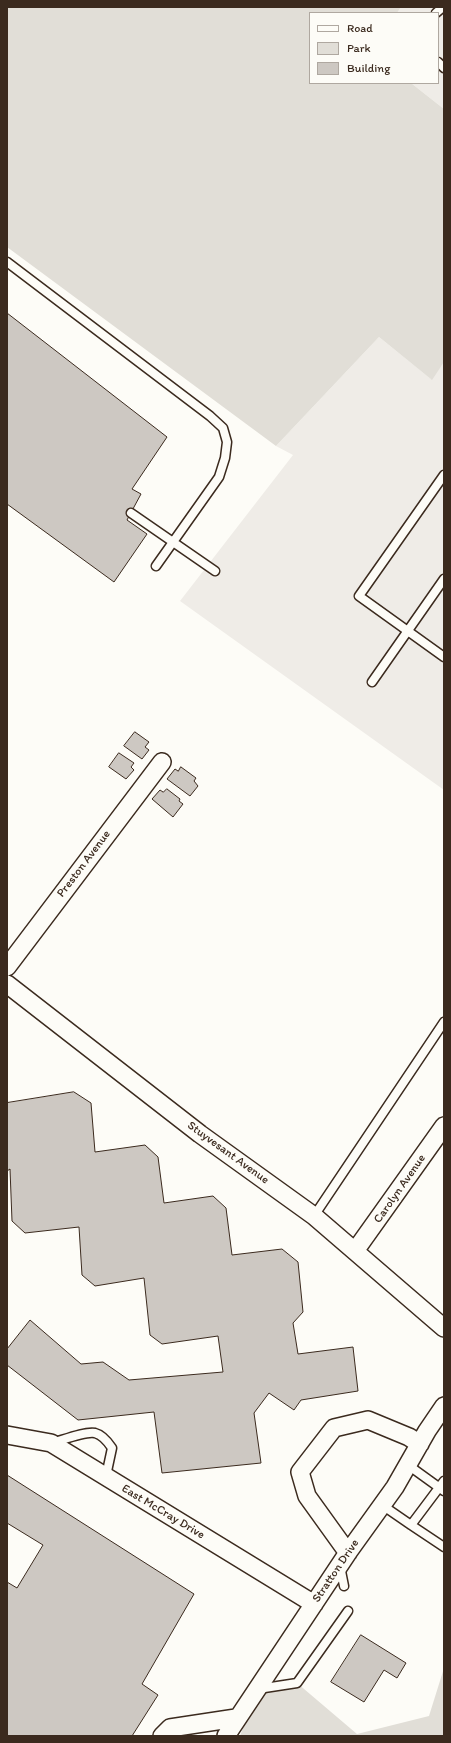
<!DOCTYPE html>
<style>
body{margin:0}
#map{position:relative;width:451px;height:1743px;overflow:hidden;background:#fdfcf7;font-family:Itim,sans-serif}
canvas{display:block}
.frame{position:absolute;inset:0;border:8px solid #3b2a1e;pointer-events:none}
.legend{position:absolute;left:309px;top:12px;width:130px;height:72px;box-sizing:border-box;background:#fdfcf7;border:1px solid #afa8a0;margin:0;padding:5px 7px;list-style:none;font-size:12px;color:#3b2a1e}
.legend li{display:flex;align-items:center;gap:8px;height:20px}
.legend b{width:20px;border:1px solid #afa8a0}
</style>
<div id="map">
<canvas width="451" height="1743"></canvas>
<div class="frame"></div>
<ul class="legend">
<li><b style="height:5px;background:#fdfcf7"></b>Road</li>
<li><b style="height:11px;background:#e1ded7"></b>Park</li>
<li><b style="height:11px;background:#cdc8c2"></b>Building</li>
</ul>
</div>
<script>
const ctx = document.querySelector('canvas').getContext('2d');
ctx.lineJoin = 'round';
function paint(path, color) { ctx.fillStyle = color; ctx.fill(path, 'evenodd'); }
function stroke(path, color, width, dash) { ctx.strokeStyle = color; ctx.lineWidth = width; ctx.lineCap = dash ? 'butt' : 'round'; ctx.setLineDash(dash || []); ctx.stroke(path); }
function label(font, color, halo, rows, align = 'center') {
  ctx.font = font + ' Itim,sans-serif'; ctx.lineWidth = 4; ctx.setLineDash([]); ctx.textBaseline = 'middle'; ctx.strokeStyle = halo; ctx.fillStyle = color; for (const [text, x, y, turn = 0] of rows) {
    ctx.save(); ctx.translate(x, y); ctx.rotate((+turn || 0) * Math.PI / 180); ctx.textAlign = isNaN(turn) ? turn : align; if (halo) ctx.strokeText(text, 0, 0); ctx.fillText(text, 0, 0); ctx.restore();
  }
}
paint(new Path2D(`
 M401,7H444V109L411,83H438V13H397Z
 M379,337L431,379L444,362V790L180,601L293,455L276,446Z`), '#efece7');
paint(new Path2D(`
 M7,7H401L397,13H310V83H411L444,109V362L432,380L379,337L276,446L7,247Z
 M444,1668V1736H240L255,1697L297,1683L357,1734L429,1716Z`), '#e1ded7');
const building = new Path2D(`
 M7,313L167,437L132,489L141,494L127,520L147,534L114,582L7,504Z
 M135,732L149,742L145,747L149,750L142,759L124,746Z
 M119,753L134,763L131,767L134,770L126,779L109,767Z
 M181,767L196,778L194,781L198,786L190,796L167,779L175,769L178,771Z
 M167,789L180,799L179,801L183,804L173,817L152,799L160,790L163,792Z
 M74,1092L91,1103L95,1152L145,1145L158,1157L164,1203L213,1196L226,1208L232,1255L282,1249L298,1262L303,1312L293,1323L298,1354L353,1347L358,1391L301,1400L294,1410L269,1393L254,1413L261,1463L162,1473L154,1412L78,1420L7,1365V1349L30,1320L81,1364L103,1362L129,1380L223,1372L218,1336L162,1344L150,1335L144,1278L95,1286L82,1275L79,1227L25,1233L12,1221L10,1169L7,1171V1103Z
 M7,1475L194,1594L142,1684L158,1695L132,1736H7V1582L17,1588L43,1545L7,1523Z
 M361,1635L406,1663L397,1678L384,1670L364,1702L331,1682Z`);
paint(building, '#cdc8c2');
stroke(building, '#3b2a1e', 1);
const service = new Path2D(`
 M436,13L443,7
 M438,62L444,68
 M7,262L210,416L223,428L227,442L225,458L219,477L156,566
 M444,475L359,596L444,657
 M131,513L215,571
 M372,682L444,579
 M314,1216L444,1022
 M52,1443C63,1440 85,1431 95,1433C103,1435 108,1442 112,1448L106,1476
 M408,1465L444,1491
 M444,1481L411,1525L444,1547
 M382,1505L411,1525
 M340,1566L344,1586
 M258,1689L297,1683L348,1611`);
const minor = new Path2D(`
 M7,967L162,762
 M7,984L200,1134L314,1216L444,1328
 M355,1251L444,1126
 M7,1435L51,1443L314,1604
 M348,1553L307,1496L300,1472L334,1428L368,1420L409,1437L420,1444
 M162,1736L170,1728L236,1718
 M226,1736L349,1551L395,1487L427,1431L444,1406`);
stroke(service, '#3b2a1e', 11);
stroke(minor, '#3b2a1e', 20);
stroke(service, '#fdfcf7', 8);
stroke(minor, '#fdfcf7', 17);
label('12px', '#3b2a1e', '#fdfcf7', [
 ["Preston Avenue",84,864,-53],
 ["Stuyvesant Avenue",228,1153,36],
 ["Carolyn Avenue",400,1189,-55],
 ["East McCray Drive",163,1512,31],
 ["Stratton Drive",336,1571,-56]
]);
</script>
